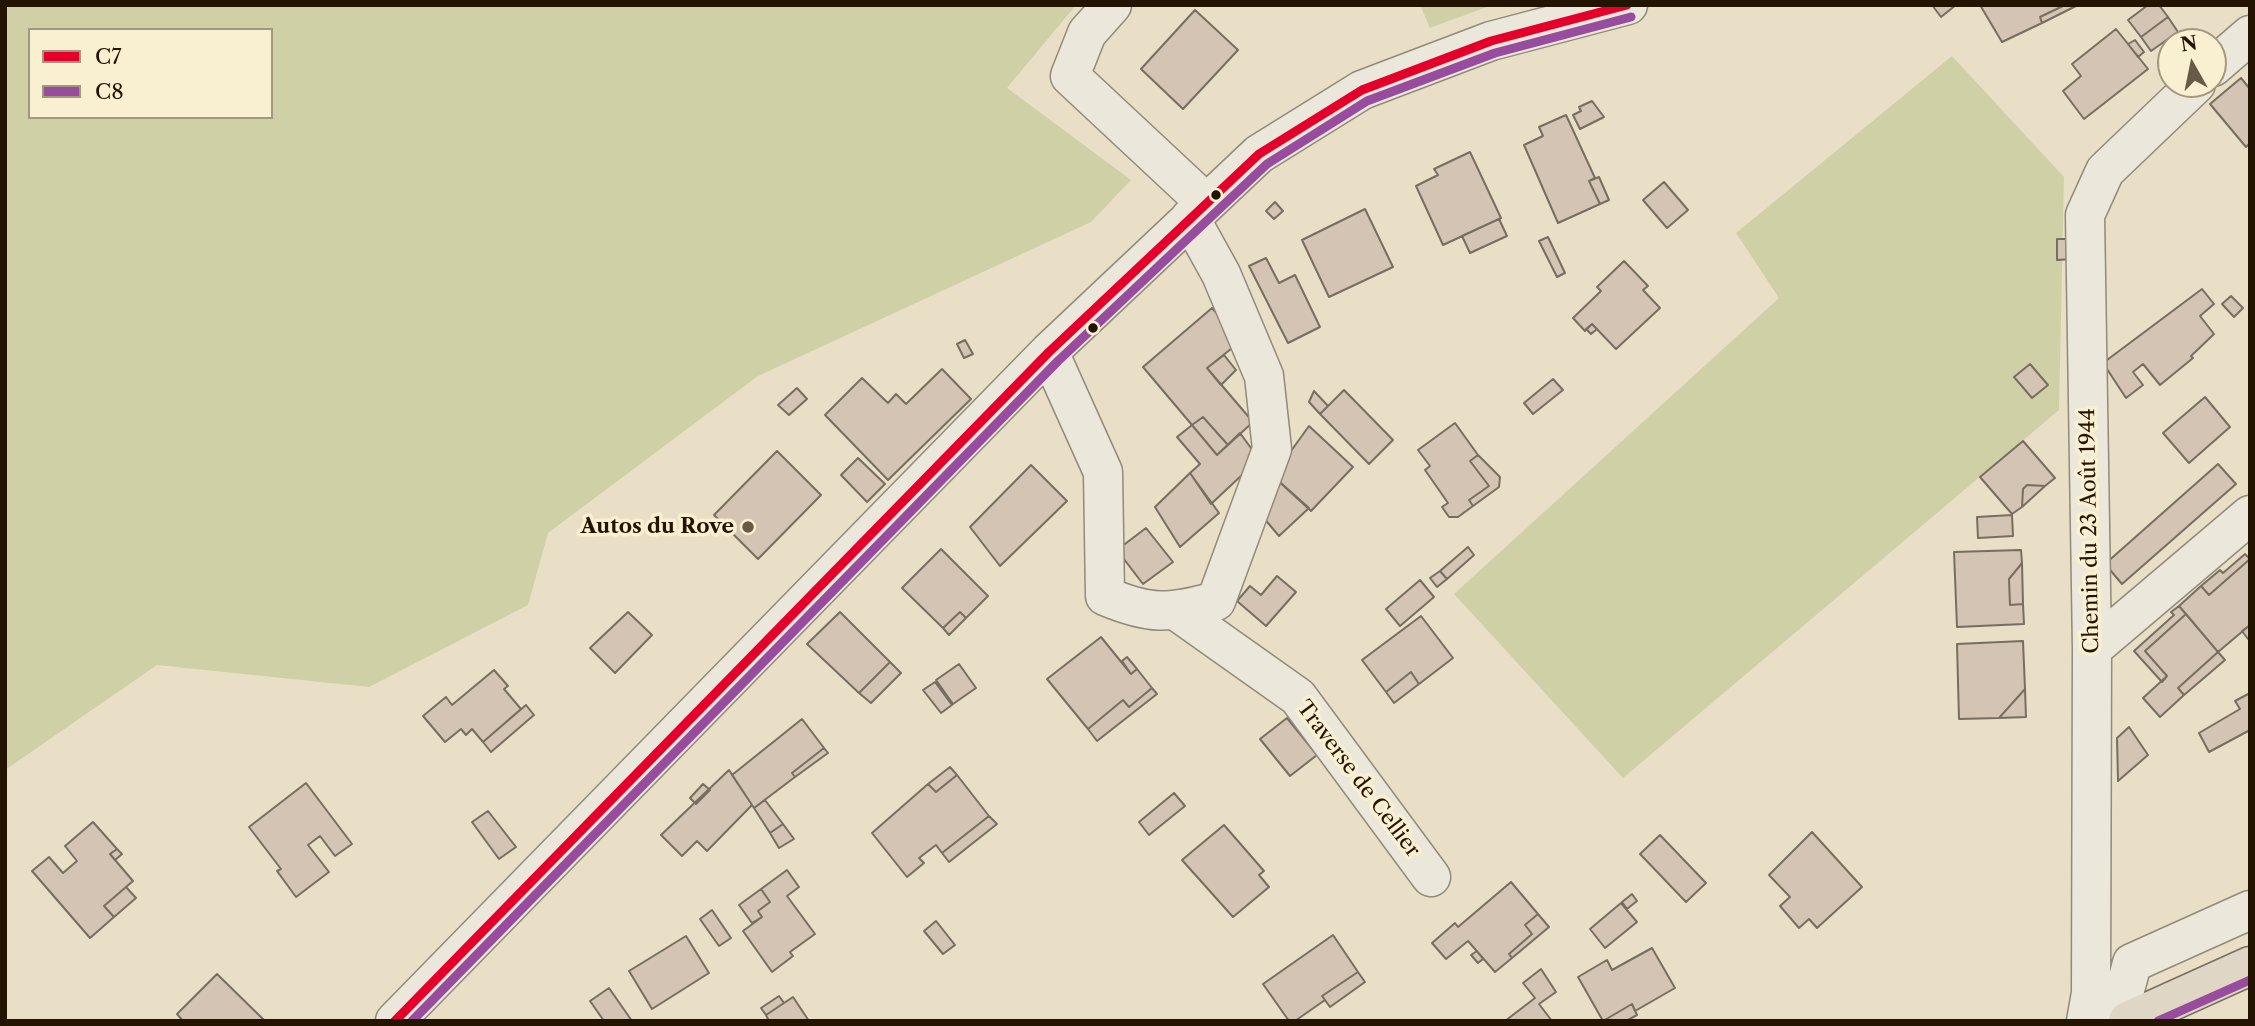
<!DOCTYPE html>
<meta charset="utf-8">
<style>
body{margin:0}
#map{position:relative;width:2255px;height:1026px;overflow:hidden;background:#e8dfc6;font-family:"Libre Caslon Text",serif}
canvas{display:block}
.frame{position:absolute;inset:0;border:7px solid #231301;pointer-events:none}
.legend{position:absolute;left:28px;top:28px;width:245px;height:91px;box-sizing:border-box;background:#f9efd1;border:2px solid #a3977e;margin:0;padding:9px 12px;list-style:none;font-size:21px;color:#231301}
.legend li{display:flex;align-items:center;gap:14px;height:35px}
.legend b{width:35px;border:2px solid #a3977e}
.north{position:absolute;left:2157px;top:28px;width:70px;height:70px;box-sizing:border-box;background:#f9efd1;border:2px solid #a3977e;border-radius:50%;rotate:351deg;font-size:19px;font-weight:700;line-height:28px;text-align:center;color:#231301}
.north::after{content:'';display:block;margin:auto;width:24px;height:32px;background:#685a46;clip-path:polygon(50% 0,100% 100%,50% 72%,0 100%)}
</style>
<div id="map">
<canvas width="2255" height="1026"></canvas>
<div class="frame"></div>
<ul class="legend">
<li><b style="height:9px;background:#e4002b"></b>C7</li>
<li><b style="height:9px;background:#974c9d"></b>C8</li>
</ul>
<div class="north">N</div>
</div>
<script>
const ctx = document.querySelector('canvas').getContext('2d');
ctx.lineJoin = 'round';
function paint(path, color) { ctx.fillStyle = color; ctx.fill(path, 'evenodd'); }
function stroke(path, color, width, dash) { ctx.strokeStyle = color; ctx.lineWidth = width; ctx.lineCap = dash ? 'butt' : 'round'; ctx.setLineDash(dash || []); ctx.stroke(path); }
function label(font, color, halo, rows, align = 'center') {
  ctx.font = font + ' "Libre Caslon Text",serif'; ctx.lineWidth = 7; ctx.setLineDash([]); ctx.textBaseline = 'middle'; ctx.strokeStyle = halo; ctx.fillStyle = color; for (const [text, x, y, turn = 0] of rows) {
    ctx.save(); ctx.translate(x, y); ctx.rotate((+turn || 0) * Math.PI / 180); ctx.textAlign = isNaN(turn) ? turn : align; if (halo) ctx.strokeText(text, 0, 0); ctx.fillText(text, 0, 0); ctx.restore();
  }
}
paint(new Path2D(`
 M5,5H1076L1007,88L1131,180L1091,222L758,376L548,533L528,605L369,687L157,665L5,770ZM30,30H271V117H30Z
 M1420,5H1492L1430,28Z
 M1952,56L2064,177L2059,410L1623,778L1454,594L1779,298L1736,233Z`), '#d0d0a7');
const building = new Path2D(`
 M1932,5H1956L1941,17Z
 M1980,5H2065L2040,17L2042,23L2002,42Z
 M2065,5H2078L2042,23L2040,17Z
 M2148,5H2159L2168,17L2141,37L2128,20Z
 M1195,10L1238,50L1183,109L1141,69Z
 M2168,17L2178,32L2151,51L2141,37Z
 M2116,29L2148,69L2084,119L2063,91L2081,76L2072,64Z
 M2135,40L2144,52L2138,57L2128,44Z
 M2241,78L2250,89V143L2246,147L2210,104Z
 M1592,101L1604,117L1580,129L1573,115L1581,111L1579,107Z
 M1566,115L1595,178L1589,181L1600,204L1558,223L1524,145L1543,136L1539,127Z
 M1470,152L1501,218L1443,245L1416,186L1438,175L1434,169Z
 M1599,177L1609,200L1600,204L1589,181Z
 M1664,182L1688,210L1667,228L1643,200Z
 M1275,202L1283,211L1274,219L1266,211Z
 M1365,209L1393,267L1329,297L1302,240Z
 M1499,219L1507,236L1470,253L1462,236Z
 M1548,237L1565,273L1557,277L1539,241Z
 M2057,239H2072L2073,259L2057,260Z
 M1266,258L1279,283L1295,275L1320,327L1288,343L1249,266Z
 M1624,261L1648,286L1643,290L1660,308L1616,349L1592,324L1585,331L1573,318L1601,291L1597,287Z
 M2202,289L2214,304L2200,316L2214,334L2191,356L2193,358L2160,385L2143,364L2133,372L2143,385L2126,398L2103,363Z
 M2231,296L2243,308L2234,317L2222,304Z
 M1212,308L1241,341L1207,368L1253,422L1228,445L1203,417L1192,425L1143,367Z
 M1592,324L1597,329L1591,334L1586,329Z
 M965,340L973,354L964,358L957,344Z
 M1224,355L1236,370L1221,385L1207,368Z
 M2030,364L2048,385L2032,398L2014,377Z
 M942,369L971,399L888,480L825,415L862,378L888,403L896,394L906,404Z
 M1553,379L1563,390L1533,414L1524,403Z
 M797,388L807,399L789,415L778,405Z
 M1344,390L1393,440L1369,464L1320,414Z
 M1314,391L1328,406L1320,414L1309,402Z
 M2205,397L2230,427L2189,463L2163,433Z
 M1203,417L1228,445L1217,455L1192,425Z
 M1455,423L1478,455L1470,461L1489,486L1469,500L1473,506L1458,517H1449L1442,507L1448,503L1425,470L1430,466L1418,450Z
 M1192,425L1217,455L1240,433L1259,459L1211,504L1190,473L1200,464L1177,437Z
 M1309,426L1353,467L1311,511L1273,476Z
 M2023,441L2055,478L2045,486L2027,485L2023,489L2022,507L2012,514L1980,477Z
 M777,451L821,495L758,559L714,515Z
 M1478,455L1500,477L1499,487L1473,506L1469,500L1489,486L1470,461Z
 M858,458L885,484L867,502L841,475Z
 M2218,464L2236,484L2122,584L2105,564Z
 M1031,465L1067,501L1000,566L970,527Z
 M1190,473L1219,513L1180,547L1155,507Z
 M1273,476L1309,508L1279,536L1257,510Z
 M2027,485L2045,486L2022,507L2023,489Z
 M2012,515L2013,536L1978,538L1977,517Z
 M1146,528L1173,562L1143,584L1117,550Z
 M1468,547L1474,555L1447,579L1440,571Z
 M941,549L988,596L966,618L960,612L943,628L902,588Z
 M2021,550L2022,563L2009,579L2010,605L2023,604L2024,624L1957,627L1954,552Z
 M2245,554L2250,559L2209,595L2201,586L2220,570L2223,573Z
 M2250,559V625L2218,652L2179,606L2201,586L2209,595Z
 M2022,563L2023,604L2010,605L2009,579Z
 M1440,571L1447,579L1437,587L1430,578Z
 M1277,576L1296,592L1266,626L1237,601L1250,586L1261,595Z
 M1420,580L1434,597L1400,626L1386,609Z
 M2179,606L2186,614L2145,651L2167,676L2162,682L2134,651L2174,615L2171,612Z
 M628,612L652,635L615,673L590,648Z
 M840,612L890,662L859,693L807,644Z
 M960,612L966,618L949,635L943,628Z
 M2186,614L2218,652L2178,688L2184,695L2160,717L2143,698L2167,676L2145,651Z
 M1421,616L1453,658L1419,684L1411,672L1386,692L1362,660Z
 M2250,625V638L2248,639L2242,631Z
 M1101,637L1131,674L1137,669L1152,688L1129,707L1123,700L1088,729L1047,679Z
 M2023,641L2025,689L1999,718L1959,719L1957,644Z
 M2218,652L2225,660L2184,695L2178,688Z
 M1127,657L1137,669L1131,674L1122,661Z
 M890,662L901,673L871,703L859,693Z
 M959,664L976,688L953,704L936,680Z
 M494,670L508,686L504,689L521,709L483,742L472,729L466,735L461,729L445,742L423,716L446,697L452,705Z
 M1411,672L1419,684L1394,703L1386,692Z
 M935,682L952,705L941,713L923,690Z
 M1152,688L1157,694L1097,741L1088,729L1123,700L1129,707Z
 M2025,689L2026,717L1999,718Z
 M2250,693V730L2209,752L2199,733L2240,709L2235,701Z
 M526,705L534,715L491,752L483,742Z
 M1287,718L1317,755L1290,776L1260,739Z
 M802,719L824,748L792,773L795,777L754,808L732,775Z
 M2129,727L2148,755L2118,781L2117,738Z
 M824,748L828,753L795,777L792,773Z
 M950,767L957,775L936,792L928,784Z
 M729,770L752,805L707,851L697,841L682,856L661,835Z
 M957,775L989,816L942,853L936,845L919,858L924,863L907,877L872,833L928,784L936,792Z
 M306,783L352,844L335,856L320,836L308,845L329,872L296,897L277,871L281,869L249,827Z
 M703,784L710,790L696,804L690,798Z
 M1174,793L1185,806L1149,835L1139,822Z
 M765,800L783,824L770,833L754,808Z
 M488,811L516,847L499,859L472,822Z
 M989,816L997,824L949,862L942,853Z
 M93,822L117,849L110,854L133,881L104,906L114,917L90,938L32,871L49,857L63,873L77,861L65,846Z
 M783,824L794,839L779,848L770,833Z
 M1224,825L1264,871L1259,875L1269,887L1233,917L1182,860Z
 M1812,832L1862,887L1817,928L1809,919L1799,928L1780,906L1790,897L1769,875Z
 M1660,835L1706,883L1686,902L1640,854Z
 M117,849L122,854L115,860L110,854Z
 M787,870L799,887L787,896L815,934L790,952L793,956L772,972L743,931L762,917L758,911L770,902L761,889Z
 M1511,882L1538,914L1525,925L1532,934L1509,954L1512,958L1495,972L1468,941L1446,959L1432,943L1455,923L1458,927Z
 M126,887L136,898L114,917L104,906Z
 M761,889L770,902L758,911L762,917L752,923L739,905Z
 M1632,894L1637,901L1627,909L1622,902Z
 M1621,903L1637,922L1605,948L1590,929Z
 M712,910L731,938L719,946L700,919Z
 M1538,914L1549,927L1512,958L1509,954L1532,934L1525,925Z
 M936,921L955,945L943,954L924,931Z
 M1333,935L1358,972L1322,996L1325,1000L1295,1021H1289L1263,984Z
 M686,936L709,973L652,1009L629,971Z
 M1652,948L1675,988L1635,1011L1632,1004L1603,1021L1578,977L1607,960L1612,970Z
 M1477,951L1483,959L1478,963L1471,955Z
 M1541,969L1556,992L1539,1004L1552,1021H1505L1535,998L1523,983Z
 M1358,972L1365,982L1330,1007L1322,996Z
 M217,974L265,1021H183L177,1014Z
 M609,988L632,1021H604L590,1001Z
 M779,996L784,1003L766,1015L761,1008Z
 M793,997L809,1021H769L766,1015Z
 M1632,1004L1637,1015L1626,1021H1603Z`);
paint(building, '#d4c4b3');
stroke(building, '#766e60', 2);
const minor = new Path2D(`
 M1112,5L1087,33L1070,76L1206,203
 M2213,67L2250,35
 M1049,352L1103,472L1105,596C1150,615 1169,614 1216,601L1272,449L1264,376L1221,274L1190,218
 M1178,612L1298,697L1431,877
 M2092,649L2250,515
 M395,1021L1049,352L1259,154L1362,90L1491,41L1628,5
 M2086,1021L2091,993L2092,649L2085,215L2105,171L2196,84
 M2117,1021L2132,963L2250,910`);
const major = new Path2D(`
 M2128,1021L2250,966`);
stroke(minor, '#928a7a', 41);
stroke(major, '#766e60', 41);
stroke(minor, '#ebe7da', 38);
stroke(major, '#dfd6c5', 38);
stroke(new Path2D(`
 M395,1021L1049,352L1259,154L1362,90L1491,41L1627,5`), '#e4002b', 9);
stroke(new Path2D(`
 M412,1021L1058,361L1267,164L1367,101L1495,53L1631,17
 M2158,1021L2250,980`), '#974c9d', 9);
for (const [x, y, r, color] of [
 [1216,195,6,"#231301"],
 [1093,328,6,"#231301"],
 [748,527,7,"#685a46"]
]) { const dot = new Path2D(); dot.arc(x, y, r, 0, 2 * Math.PI); ctx.fillStyle = color; ctx.fill(dot); stroke(dot, '#f9efd1', 2.5); }
label('bold 21px', '#231301', '#f9efd1', [
 ["Autos du Rove",734,527]
], 'right');
label('21px', '#231301', '#f9efd1', [
 ["Chemin du 23 Août 1944",2090,531,-91],
 ["Traverse de Cellier",1358,779,53]
]);
</script>
